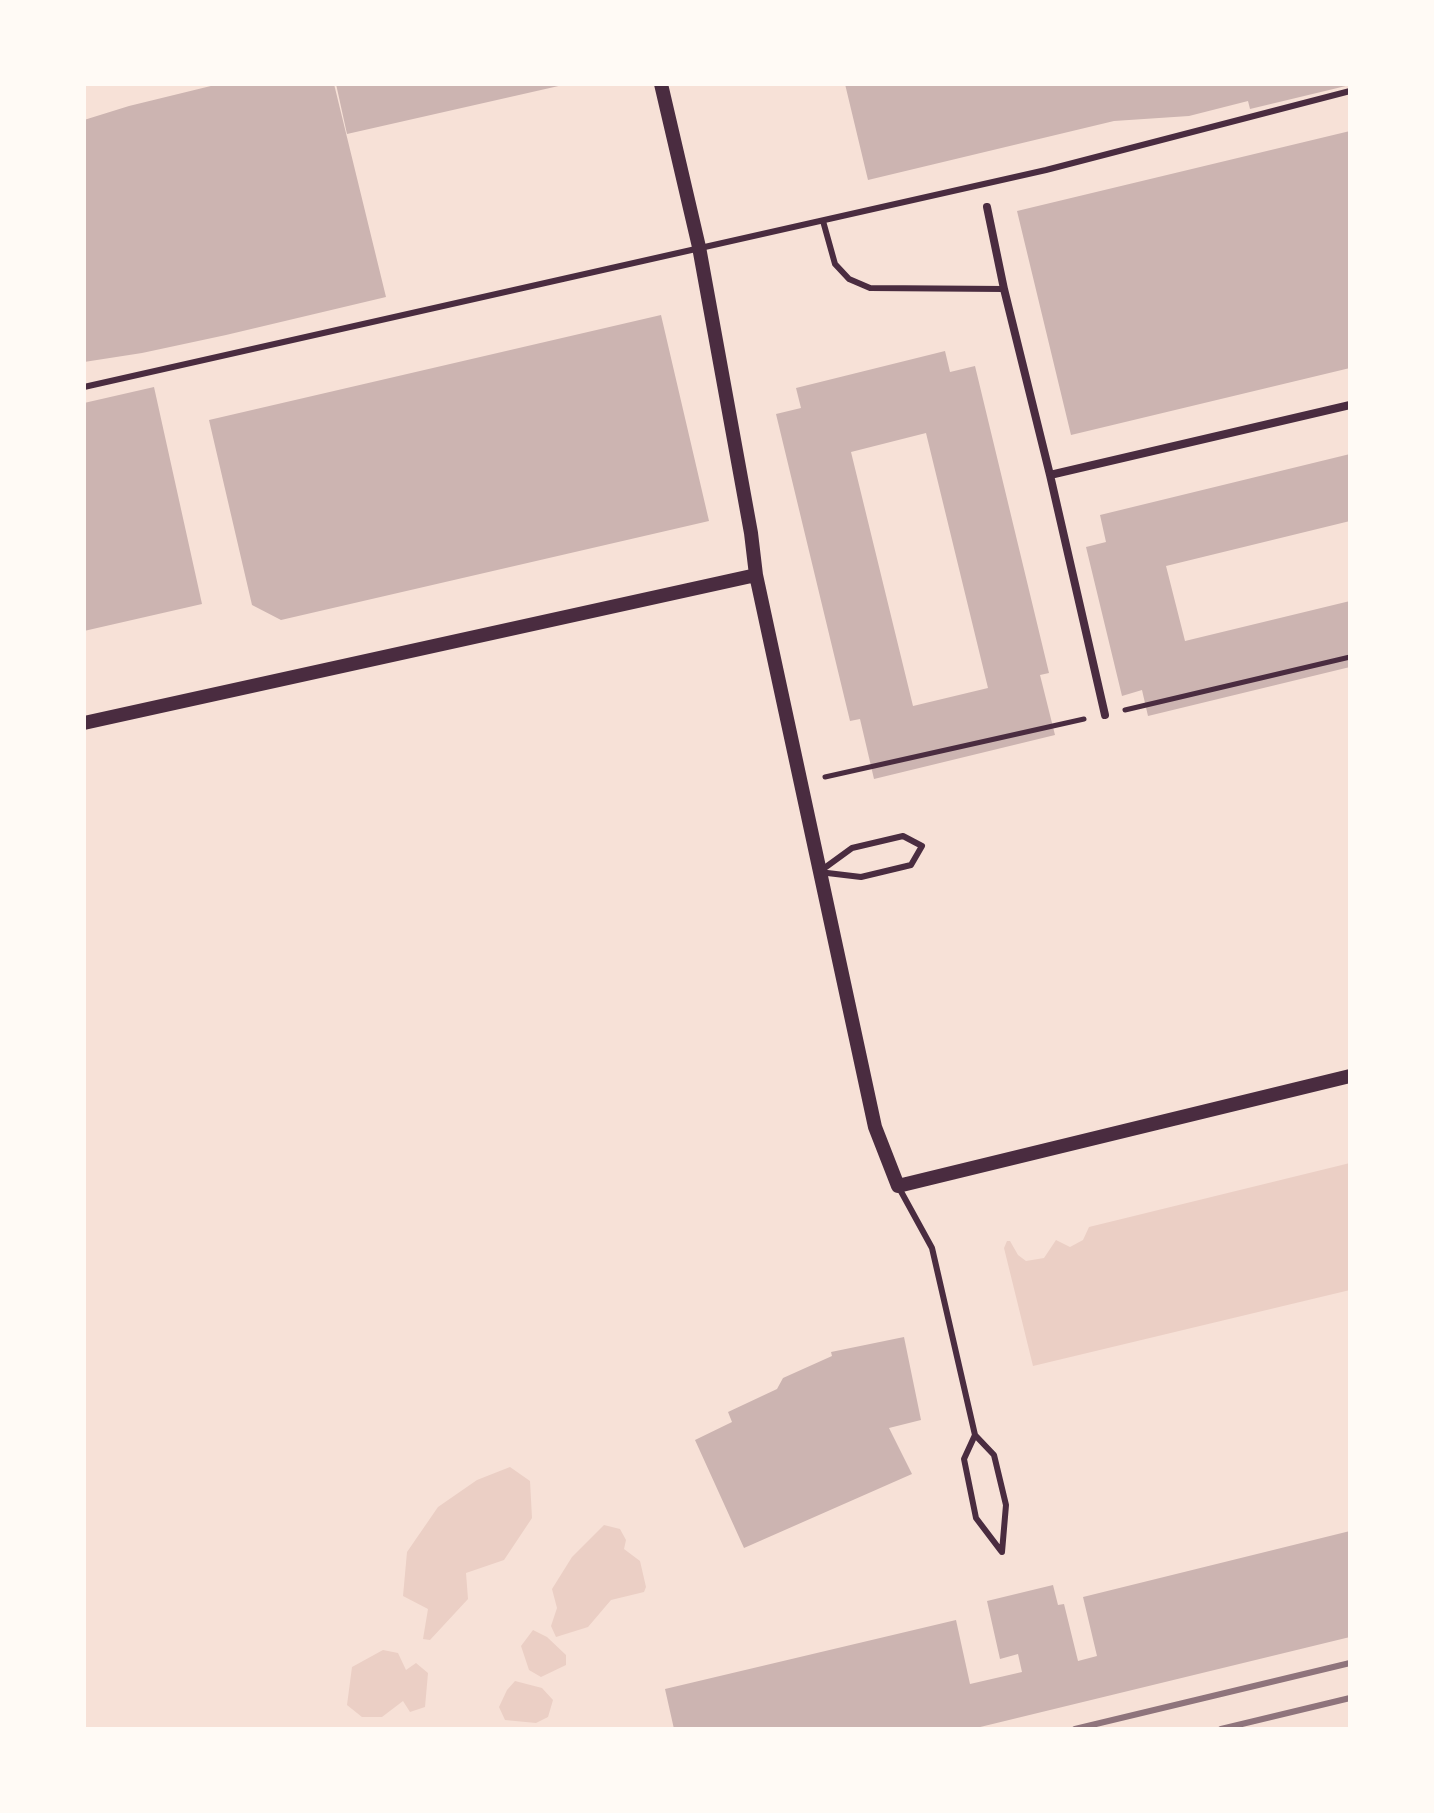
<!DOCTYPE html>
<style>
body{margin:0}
#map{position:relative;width:1434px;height:1813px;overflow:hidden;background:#f7e1d7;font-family:"Space Grotesk",sans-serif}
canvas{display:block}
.frame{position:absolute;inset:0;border:86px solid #fffaf5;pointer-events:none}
</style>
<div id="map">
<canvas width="1434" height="1813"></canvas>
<div class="frame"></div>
</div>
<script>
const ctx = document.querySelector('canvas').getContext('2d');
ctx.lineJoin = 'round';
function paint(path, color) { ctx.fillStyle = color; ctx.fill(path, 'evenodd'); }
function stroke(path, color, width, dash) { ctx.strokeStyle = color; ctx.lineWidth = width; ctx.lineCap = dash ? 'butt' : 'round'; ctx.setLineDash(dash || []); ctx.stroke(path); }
paint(new Path2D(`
 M1350,1163V1290L1033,1366L1004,1248L1007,1241H1010L1018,1255L1026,1261L1044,1258L1056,1240L1070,1247L1083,1240L1089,1227Z
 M510,1467L530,1481L532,1518L504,1560L466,1573L468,1599L430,1640L423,1639L428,1609L403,1596L407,1552L438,1507L477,1480Z
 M604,1525L620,1529L626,1540L624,1549L640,1561L646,1587L644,1592L611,1600L588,1627L556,1637L551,1626L557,1608L552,1589L572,1557Z
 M533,1630L547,1637L566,1655V1665L541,1677L529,1670L521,1646Z
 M383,1650L398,1653L406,1670L416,1663L428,1673L425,1707L410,1712L403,1701L382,1717H362L347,1705L352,1667Z
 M515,1681L542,1688L553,1700L548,1717L536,1723L505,1720L499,1707L507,1690Z`), '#ebcfc5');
paint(new Path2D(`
 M219,84H334L386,297L226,335L142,353L84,362V120L129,106Z
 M336,84H563V85L347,134Z
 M845,84H1350V85L1250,109L1248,101L1189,116L1114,121L868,180Z
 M1350,131V368L1071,435L1017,211Z
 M661,315L709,521L281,620L252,605L209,420Z
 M945,351L950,372L975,366L1049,673L1040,675L1055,735L874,779L860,719L850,721L776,414L801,408L796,388ZM926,433L988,688L913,706L851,452Z
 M154,387L202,604L84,631V403Z
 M1350,454V521L1166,566L1185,641L1350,601V667L1148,716L1142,690L1122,696L1086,547L1106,542L1100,515Z
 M904,1337L921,1420L889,1428L912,1474L744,1548L695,1440L732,1422L728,1412L777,1389L783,1378L832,1356L831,1352Z
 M1350,1531V1637L972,1729H674L665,1689L956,1620L970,1684L1022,1672L1018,1654L1000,1659L987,1601L1053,1585L1058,1605L1064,1604L1078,1661L1097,1656L1083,1597Z`), '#ccb4b1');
stroke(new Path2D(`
 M1125,710L1350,657
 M825,777L1084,719`), '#4a2c40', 5);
stroke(new Path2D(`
 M823,221L835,264L849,279L870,288L1004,289
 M84,387L1046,170L1350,91
 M903,836L922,846L911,865L861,877L819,872L852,848Z
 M898,1186L932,1248L975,1435L994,1455L1006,1505L1002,1552
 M975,1435L964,1459L976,1518L1001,1551`), '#4a2c40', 6);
stroke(new Path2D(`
 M987,207L1004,289L1050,475L1105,715
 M1050,475L1350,405`), '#4a2c40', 8);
stroke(new Path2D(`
 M661,84L699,247L751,533L756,575L875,1127L898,1186L1350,1076
 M84,723L756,575`), '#4a2c40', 14);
stroke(new Path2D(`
 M1075,1729L1350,1663
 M1221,1729L1350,1698`), '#8f747c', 6);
</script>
